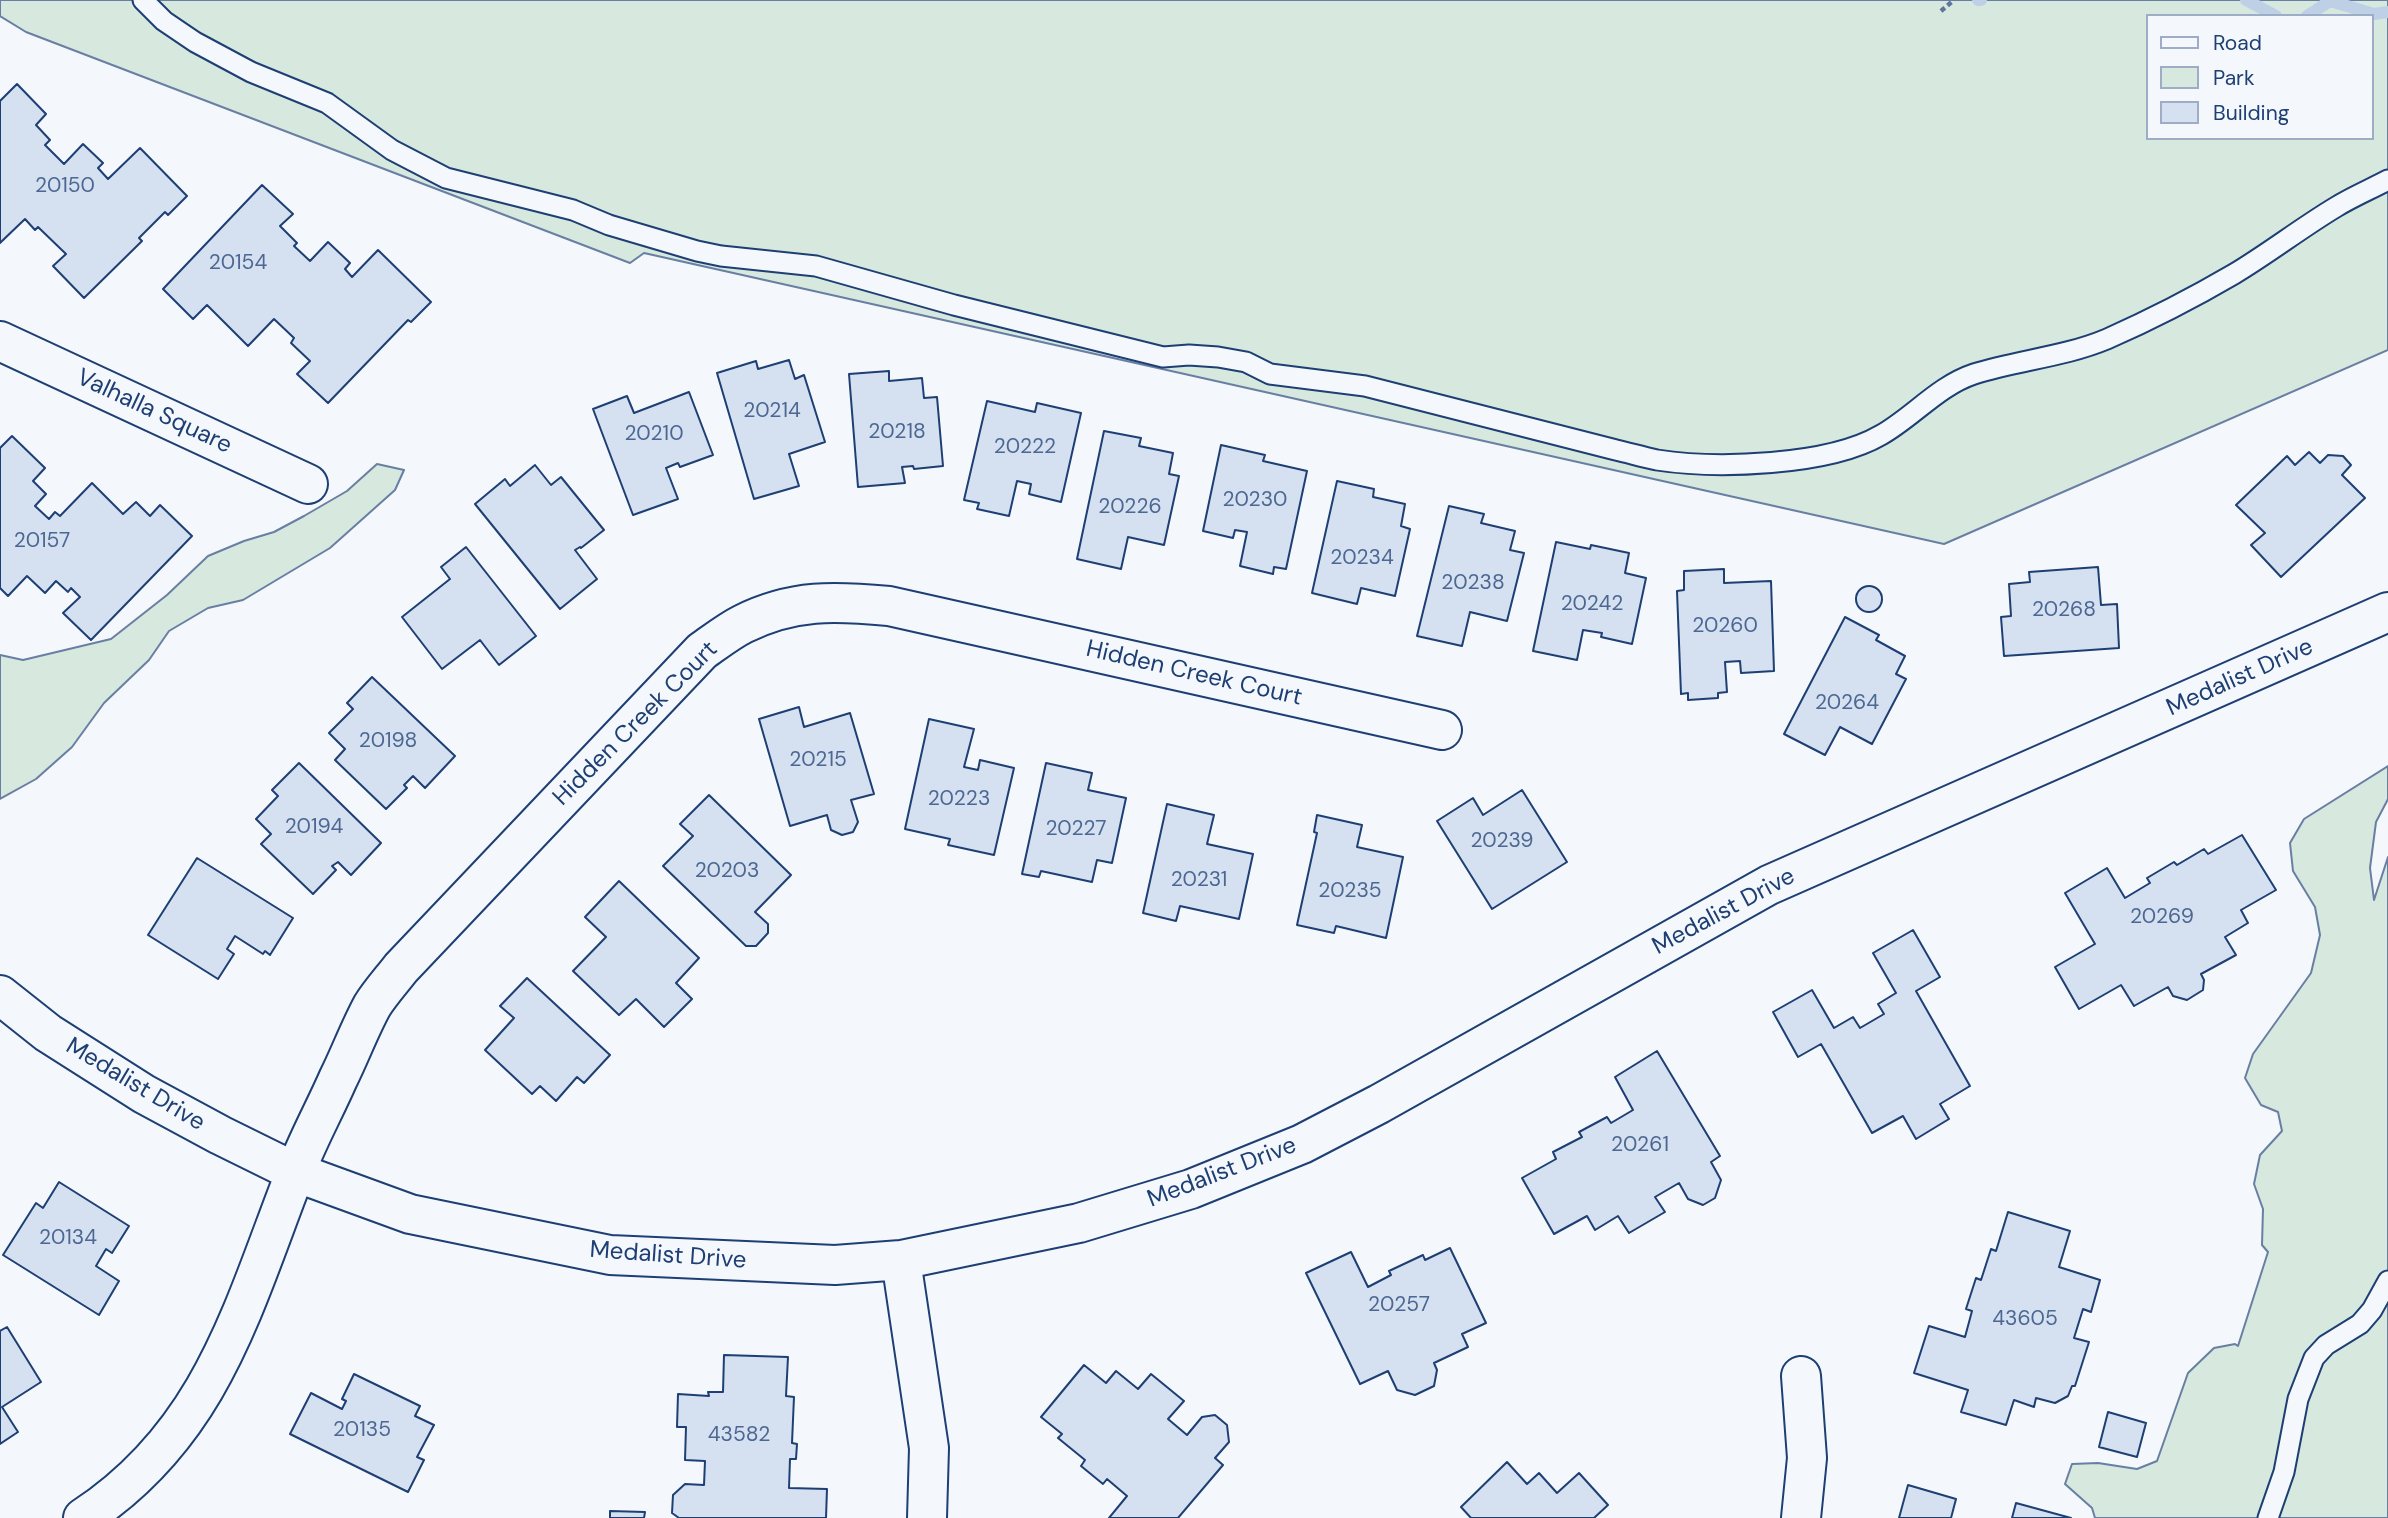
<!DOCTYPE html>
<style>
body{margin:0}
#map{position:relative;width:2388px;height:1518px;overflow:hidden;background:#f4f7fb;font-family:"DM Sans",sans-serif}
canvas{display:block}
.legend{position:absolute;left:2146px;top:14px;width:228px;height:126px;box-sizing:border-box;background:#f4f7fb;border:2px solid #9eadc5;margin:0;padding:9px 12px;list-style:none;font-size:21px;color:#1d3f73}
.legend li{display:flex;align-items:center;gap:14px;height:35px}
.legend b{width:35px;border:2px solid #9eadc5}
</style>
<div id="map">
<canvas width="2388" height="1518"></canvas>
<ul class="legend">
<li><b style="height:9px;background:#f4f7fb"></b>Road</li>
<li><b style="height:19px;background:#d7e8df"></b>Park</li>
<li><b style="height:19px;background:#d5e0f0"></b>Building</li>
</ul>
</div>
<script>
const ctx = document.querySelector('canvas').getContext('2d');
ctx.lineJoin = 'round';
function paint(path, color) { ctx.fillStyle = color; ctx.fill(path, 'evenodd'); }
function stroke(path, color, width, dash) { ctx.strokeStyle = color; ctx.lineWidth = width; ctx.lineCap = dash ? 'butt' : 'round'; ctx.setLineDash(dash || []); ctx.stroke(path); }
function label(font, color, halo, rows, align = 'center') {
  ctx.font = font + ' "DM Sans",sans-serif'; ctx.lineWidth = 5; ctx.setLineDash([]); ctx.textBaseline = 'middle'; ctx.strokeStyle = halo; ctx.fillStyle = color; for (const [text, x, y, turn = 0] of rows) {
    ctx.save(); ctx.translate(x, y); ctx.rotate((+turn || 0) * Math.PI / 180); ctx.textAlign = isNaN(turn) ? turn : align; if (halo) ctx.strokeText(text, 0, 0); ctx.fillText(text, 0, 0); ctx.restore();
  }
}
const green = new Path2D(`
 M0,0H2388V350L1944,544L644,253L630,263L26,32L0,16ZM2148,16H2372V138H2148Z
 M377,464L404,470L395,490L330,548L243,600L208,608L169,631L149,660L104,703L72,747L36,779L0,799V655L23,660L111,639L167,595L208,556L244,541L274,532L304,516L347,491Z
 M2388,766V799L2376,822L2370,868L2374,900L2388,857V1518H2095L2092,1508L2065,1484L2072,1464L2098,1463L2137,1469L2157,1461L2188,1373L2214,1348L2235,1344L2238,1346L2268,1252L2262,1245L2263,1209L2254,1184L2260,1155L2282,1131L2278,1112L2261,1105L2245,1078L2253,1054L2311,973L2320,935L2315,907L2293,871L2290,843L2304,819Z`);
paint(green, '#d7e8df');
stroke(green, '#687fa3', 2);
stroke(new Path2D(`
 M1978,0H1981
 M2246,0L2276,16
 M2307,16L2330,1L2374,14L2388,12`), '#bed0e5', 12);
const building = new Path2D(`
 M17,84L46,114L36,125L50,140L45,145L64,164L83,144L103,163L98,168L108,179L140,148L187,196L168,215L165,212L139,238L142,241L84,298L53,266L66,254L38,227L35,230L25,219L0,243V101Z
 M262,185L293,214L280,226L297,243L294,246L310,261L328,242L350,263L345,269L352,277L378,250L431,302L411,322L408,320L328,403L297,374L310,361L291,343L294,338L274,319L248,346L207,305L193,319L163,289Z
 M789,360L795,379L804,375L825,442L789,454L799,486L754,499L717,373L756,361L758,369Z
 M889,371V381L922,378L924,398L937,397L943,466L914,469L913,466L902,467L905,483L858,487L849,374Z
 M689,392L713,455L680,467L678,463L666,468L678,499L633,515L593,409L627,396L634,413Z
 M987,401L1035,412L1037,403L1081,413L1061,502L1029,494L1031,484L1017,481L1009,516L977,509L979,503L964,500Z
 M1104,431L1141,438L1139,446L1173,453L1169,474L1179,476L1164,545L1128,537L1121,569L1077,559Z
 M12,436L45,468L33,481L46,494L35,506L49,519L55,512L60,516L92,483L123,514L136,502L150,516L160,505L192,536L91,640L63,613L80,597L71,588L68,592L56,581L45,593L27,576L8,596L0,588V448Z
 M1221,445L1265,455L1263,461L1307,471L1286,569L1274,567L1273,574L1240,566L1247,532L1235,530L1233,538L1203,531Z
 M2309,452L2320,463L2328,455L2343,456L2351,465L2342,475L2365,498L2281,577L2251,545L2265,533L2236,505L2287,456L2295,465Z
 M535,465L551,485L561,477L604,530L581,548L580,547L575,550L597,579L560,609L475,504L505,479L510,486Z
 M1337,481L1374,489L1373,497L1405,504L1401,526L1410,529L1395,596L1361,588L1357,604L1312,593Z
 M1449,506L1484,514L1481,523L1515,531L1510,550L1524,553L1507,621L1470,612L1462,646L1417,636Z
 M1556,542L1590,549L1591,545L1629,553L1625,573L1646,578L1632,644L1601,637L1602,633L1583,630L1577,660L1533,651Z
 M466,547L536,636L499,665L480,640L442,669L402,617L450,579L441,567Z
 M2098,567L2101,605L2117,604L2119,648L2004,656L2001,617L2011,616L2009,584L2030,582L2029,572Z
 M1724,569V583L1771,581L1774,671L1741,673L1740,661L1725,662L1727,692L1718,693V698L1688,700V693L1681,694L1677,591L1684,590V571Z
 M1856 599a13 13 0 1 1 26 0a13 13 0 1 1-26 0Z
 M1845,617L1879,635L1876,640L1905,656L1896,674L1906,679L1872,744L1840,727L1825,755L1784,734Z
 M372,677L455,756L425,788L413,776L404,785L407,788L386,809L335,760L345,749L329,733L353,709L347,703Z
 M799,707L804,727L850,713L874,794L851,800L858,822L853,832L842,835L831,830L827,815L790,826L759,719Z
 M929,719L974,729L964,767L978,770L980,760L1014,768L994,855L948,845L950,839L905,829Z
 M299,763L381,843L351,875L338,862L332,866L336,870L313,894L261,844L271,834L256,819L278,796L272,790Z
 M1046,763L1092,773L1088,790L1126,798L1112,863L1097,860L1092,882L1041,871L1039,877L1022,874Z
 M1522,790L1567,862L1492,909L1437,821L1473,798L1483,815Z
 M709,795L791,875L755,912L768,924V933L756,946H746L663,866L693,836L680,824Z
 M1167,804L1214,815L1207,844L1253,854L1239,919L1180,906L1176,921L1143,913Z
 M1317,815L1362,825L1357,847L1403,857L1386,938L1336,926L1334,933L1297,925L1317,833L1314,832Z
 M2242,835L2276,890L2241,910L2248,923L2225,937L2236,955L2201,974L2204,980L2203,990L2187,1000L2173,996L2168,987L2134,1006L2121,985L2079,1009L2055,967L2095,944L2065,893L2107,868L2125,898L2150,883L2147,878L2174,862L2177,865L2204,849L2208,854Z
 M197,858L293,918L270,955L265,951L263,954L235,936L227,949L234,954L218,979L148,935Z
 M619,881L699,958L676,983L692,999L664,1027L636,999L619,1015L573,971L606,937L585,917Z
 M1913,930L1940,977L1916,991L1970,1086L1940,1104L1949,1119L1916,1139L1903,1116L1872,1133L1821,1044L1798,1057L1773,1012L1812,990L1834,1028L1853,1017L1860,1028L1884,1014L1878,1004L1896,993L1873,953Z
 M527,978L610,1055L584,1083L577,1077L556,1101L540,1086L532,1094L485,1050L514,1018L500,1006Z
 M1657,1051L1720,1156L1711,1162L1721,1180L1715,1198L1703,1205L1688,1199L1679,1183L1655,1197L1665,1212L1629,1233L1618,1216L1595,1230L1587,1216L1554,1234L1522,1178L1556,1159L1553,1152L1582,1137L1579,1132L1607,1117L1611,1123L1633,1110L1615,1077Z
 M59,1182L129,1226L112,1253L106,1249L96,1266L119,1281L99,1315L3,1255L36,1203L43,1208Z
 M2008,1212L2070,1231L2059,1267L2100,1280L2091,1312L2083,1309L2074,1338L2089,1342L2075,1386H2072L2068,1396L2055,1403L2036,1398L2034,1407L2014,1400L2006,1425L1961,1412L1968,1390L1914,1373L1929,1326L1965,1337L1972,1311L1966,1309L1976,1278L1981,1280L1991,1249L1996,1251Z
 M1450,1248L1486,1323L1462,1334L1468,1347L1434,1363L1437,1370L1434,1386L1415,1395L1397,1390L1388,1371L1360,1384L1306,1273L1351,1252L1368,1287L1391,1275L1389,1271L1423,1255L1425,1260Z
 M7,1327L41,1382L2,1407L18,1432L0,1444V1331Z
 M724,1355L788,1357L786,1396L794,1397L792,1443L797,1444L796,1459H790L789,1488L827,1489L826,1518H679L672,1513L673,1495L685,1484L704,1485L705,1461L685,1460L686,1427H677L678,1394L709,1396L708,1392H723Z
 M1084,1365L1106,1383L1116,1371L1138,1389L1151,1374L1184,1401L1168,1419L1187,1435L1202,1417L1215,1415L1227,1425L1229,1442L1215,1458L1223,1465L1178,1518H1109L1127,1496L1107,1479L1103,1484L1081,1466L1085,1460L1058,1438L1062,1434L1041,1417Z
 M354,1374L420,1406L415,1416L434,1425L417,1457L424,1460L408,1492L290,1434L311,1393L342,1409L346,1401L342,1399Z
 M2108,1412L2146,1423L2137,1457L2099,1447Z
 M1507,1462L1527,1484L1539,1473L1557,1493L1579,1473L1608,1505L1594,1518H1471L1461,1507Z
 M1908,1485L1956,1499L1951,1518H1899Z
 M2016,1503L2071,1518H2012Z
 M610,1511L645,1512L644,1518H610Z`);
paint(building, '#d5e0f0');
stroke(building, '#1d3f73', 2);
const service = new Path2D(`
 M143,0L164,21L195,42L251,72L327,103L392,150L446,178L573,210L609,225L697,251L721,256L816,266L954,305L1163,357L1189,355L1218,357L1246,362L1270,374L1365,386L1616,450C1629,453 1643,457 1657,460C1716,469 1828,466 1881,435C1913,417 1938,386 1974,374C2018,360 2064,357 2107,339C2150,320 2193,298 2234,274C2269,253 2301,228 2336,207C2352,197 2371,189 2388,180
 M2268,1518L2284,1472L2298,1399L2314,1358L2326,1345L2360,1324L2372,1310L2388,1281`);
const minor = new Path2D(`
 M0,341L308,484
 M0,995L48,1033L144,1094L220,1135L295,1172L410,1214L610,1255L835,1265L901,1260L1079,1223L1191,1189L1302,1144L1379,1104L1769,885L2388,612
 M901,1260L929,1448L927,1518
 M83,1518C211,1434 242,1310 294,1176C306,1143 324,1111 338,1079C350,1055 359,1030 372,1006C380,993 391,981 401,968L702,651C715,642 729,631 743,624C793,599 835,601 889,606L1442,730
 M1801,1518L1807,1458L1801,1376`);
stroke(service, '#1d3f73', 23);
stroke(minor, '#1d3f73', 42);
stroke(new Path2D(`
 M1941,11L1954,0`), '#5e769c', 4.5, [5, 3.5]);
stroke(service, '#f4f7fb', 19);
stroke(minor, '#f4f7fb', 38);
label('21px', '#4b6792', null, [
 ["20150",65,186],
 ["20154",238,263],
 ["20214",772,411],
 ["20218",897,432],
 ["20210",654,434],
 ["20222",1025,447],
 ["20230",1255,500],
 ["20226",1130,507],
 ["20157",42,541],
 ["20234",1362,558],
 ["20238",1473,583],
 ["20242",1592,604],
 ["20268",2064,610],
 ["20260",1725,626],
 ["20264",1847,703],
 ["20198",388,741],
 ["20215",818,760],
 ["20223",959,799],
 ["20194",314,827],
 ["20227",1076,829],
 ["20239",1502,841],
 ["20203",727,871],
 ["20231",1199,880],
 ["20235",1350,891],
 ["20269",2162,917],
 ["20261",1640,1145],
 ["20134",68,1238],
 ["20257",1399,1305],
 ["43605",2025,1319],
 ["20135",362,1430],
 ["43582",739,1435]
]);
label('24px', '#1d3f73', '#f4f7fb', [
 ["Valhalla Square",154,412,25],
 ["Hidden Creek Court",1194,674,13],
 ["Medalist Drive",2240,678,-24],
 ["Hidden Creek Court",636,724,-45],
 ["Medalist Drive",1724,912,-28],
 ["Medalist Drive",135,1085,31],
 ["Medalist Drive",1222,1173,-21],
 ["Medalist Drive",668,1256,4]
]);
</script>
